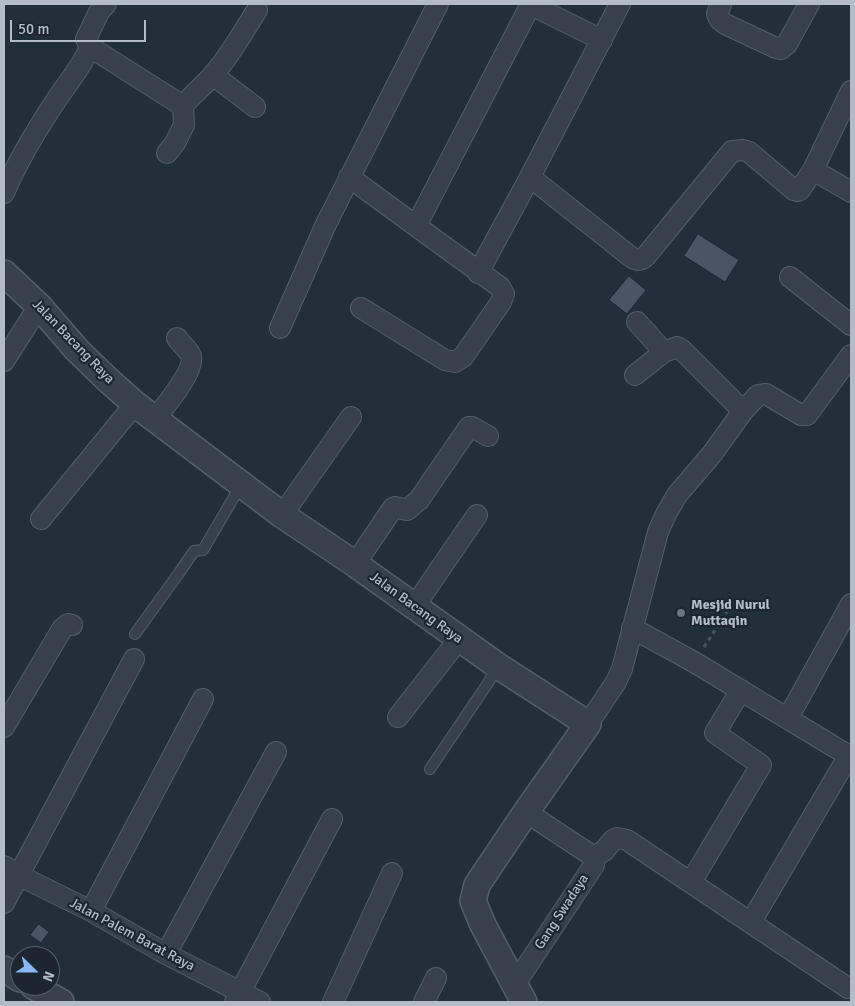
<!DOCTYPE html>
<style>
body{margin:0}
#map{position:relative;width:855px;height:1006px;overflow:hidden;background:#232e3b;font-family:Signika,sans-serif}
canvas{display:block}
.frame{position:absolute;inset:0;border:5px solid #b2bbc7;pointer-events:none}
.north{position:absolute;left:10px;top:946px;width:50px;height:50px;box-sizing:border-box;background:#1c2530;border:1px solid #58616c;border-radius:50%;rotate:112deg;font-size:14px;font-weight:700;line-height:20px;text-align:center;color:#b2bbc7}
.north::after{content:'';display:block;margin:auto;width:18px;height:22px;background:#87b7f7;clip-path:polygon(50% 0,100% 100%,50% 72%,0 100%)}
.scale{position:absolute;left:10px;top:20px;width:136px;height:22px;box-sizing:border-box;border:2px solid #b2bbc7;border-top:0;padding-left:6px;font-size:15px;line-height:18px;white-space:nowrap;color:#b2bbc7;-webkit-text-stroke:4px #1c2530;paint-order:stroke}
</style>
<div id="map">
<canvas width="855" height="1006"></canvas>
<div class="frame"></div>
<div class="north">N</div>
<div class="scale">50 m</div>
</div>
<script>
const ctx = document.querySelector('canvas').getContext('2d');
ctx.lineJoin = 'round';
function paint(path, color) { ctx.fillStyle = color; ctx.fill(path, 'evenodd'); }
function stroke(path, color, width, dash) { ctx.strokeStyle = color; ctx.lineWidth = width; ctx.lineCap = dash ? 'butt' : 'round'; ctx.setLineDash(dash || []); ctx.stroke(path); }
function label(font, color, halo, rows, align = 'center') {
  ctx.font = font + ' Signika,sans-serif'; ctx.lineWidth = 4.5; ctx.setLineDash([]); ctx.textBaseline = 'middle'; ctx.strokeStyle = halo; ctx.fillStyle = color; for (const [text, x, y, turn = 0] of rows) {
    ctx.save(); ctx.translate(x, y); ctx.rotate((+turn || 0) * Math.PI / 180); ctx.textAlign = isNaN(turn) ? turn : align; if (halo) ctx.strokeText(text, 0, 0); ctx.fillText(text, 0, 0); ctx.restore();
  }
}
const building = new Path2D(`
 M698,234L739,260L725,282L684,256Z
 M629,276L646,290L627,314L609,300Z
 M39,924L49,932L41,943L30,935Z`);
paint(building, '#495565');
stroke(building, '#1e2732', 1);
const service = new Path2D(`
 M135,634L179,573L194,551L203,550L241,485
 M430,769L488,683L498,666`);
const minor = new Path2D(`
 M529,4L602,40
 M721,4L717,14L720,20L725,24L776,48L781,49L787,44L809,4
 M90,47L183,106C192,94 204,86 213,75C230,56 243,32 257,10
 M213,75L255,107
 M167,153L175,143L184,125L183,106
 M813,170L851,192
 M349,177L416,226L531,4
 M530,177L631,257C636,261 641,261 646,256L732,151L743,150L749,152L794,190L798,191L800,190L813,170L851,91
 M4,193C18,160 37,129 57,99C68,82 82,67 90,47L86,39L99,12L106,4
 M478,273L530,177L620,4
 M790,277L851,325
 M361,308L445,360L455,362L463,357L501,302L504,294L500,287L416,226
 M637,322L664,352
 M280,328L326,224L438,4
 M4,361L39,306
 M635,375L664,352L677,347L681,349L743,411
 M155,419C165,406 195,371 191,356C189,350 181,344 177,338
 M282,515L351,417
 M41,519L135,404
 M355,564L393,508L395,507L407,510L419,500L469,427H472L488,436
 M414,607L477,515
 M632,628L694,662L851,757
 M398,717L459,639
 M788,718L851,604
 M588,724L616,682L622,669L658,532L666,514L677,495L712,454L743,411L758,395L764,394H766L801,415H807L851,355
 M4,727L62,629L68,624L72,625
 M593,857L604,851L613,840L617,838L627,840L848,988
 M4,866L18,875L91,911L166,954L260,1002
 M691,882L761,765L715,733L741,690
 M4,903L134,659
 M91,911L203,699
 M751,922L849,755
 M166,954L276,752
 M515,984L594,865C594,859 593,857 588,853L526,812
 M235,1002L332,819
 M333,1002L392,873
 M424,1002L436,978`);
const tertiary = new Path2D(`
 M4,273L39,306L77,350L108,380L135,404L282,515L355,564L498,666L588,724L526,812L477,885L473,901L483,925L524,1002
 M4,969L20,979
 M33,986L61,1002`);
stroke(service, '#555e69', 12);
stroke(minor, '#555e69', 22);
stroke(tertiary, '#555e69', 28);
stroke(new Path2D(`
 M704,647L727,612`), '#43585a', 3, [4, 4]);
stroke(service, '#37404c', 10);
stroke(minor, '#37404c', 20);
stroke(tertiary, '#37404c', 25);
for (const [x, y, r, color] of [
 [681,613,5,"#6b7280"]
]) { const dot = new Path2D(); dot.arc(x, y, r, 0, 2 * Math.PI); ctx.fillStyle = color; ctx.fill(dot); stroke(dot, '#1c2530', 2); }
label('14px', '#b2bbc7', '#1c2530', [
 ["Jalan Bacang Raya",73,342,46],
 ["Jalan Bacang Raya",416,608,36],
 ["Gang Swadaya",562,912,-57],
 ["Jalan Palem Barat Raya",132,935,28]
]);
label('bold 14px', '#b2bbc7', '#1c2530', [
 ["Mesjid Nurul",691,605],
 ["Muttaqin",691,621]
], 'left');
</script>
